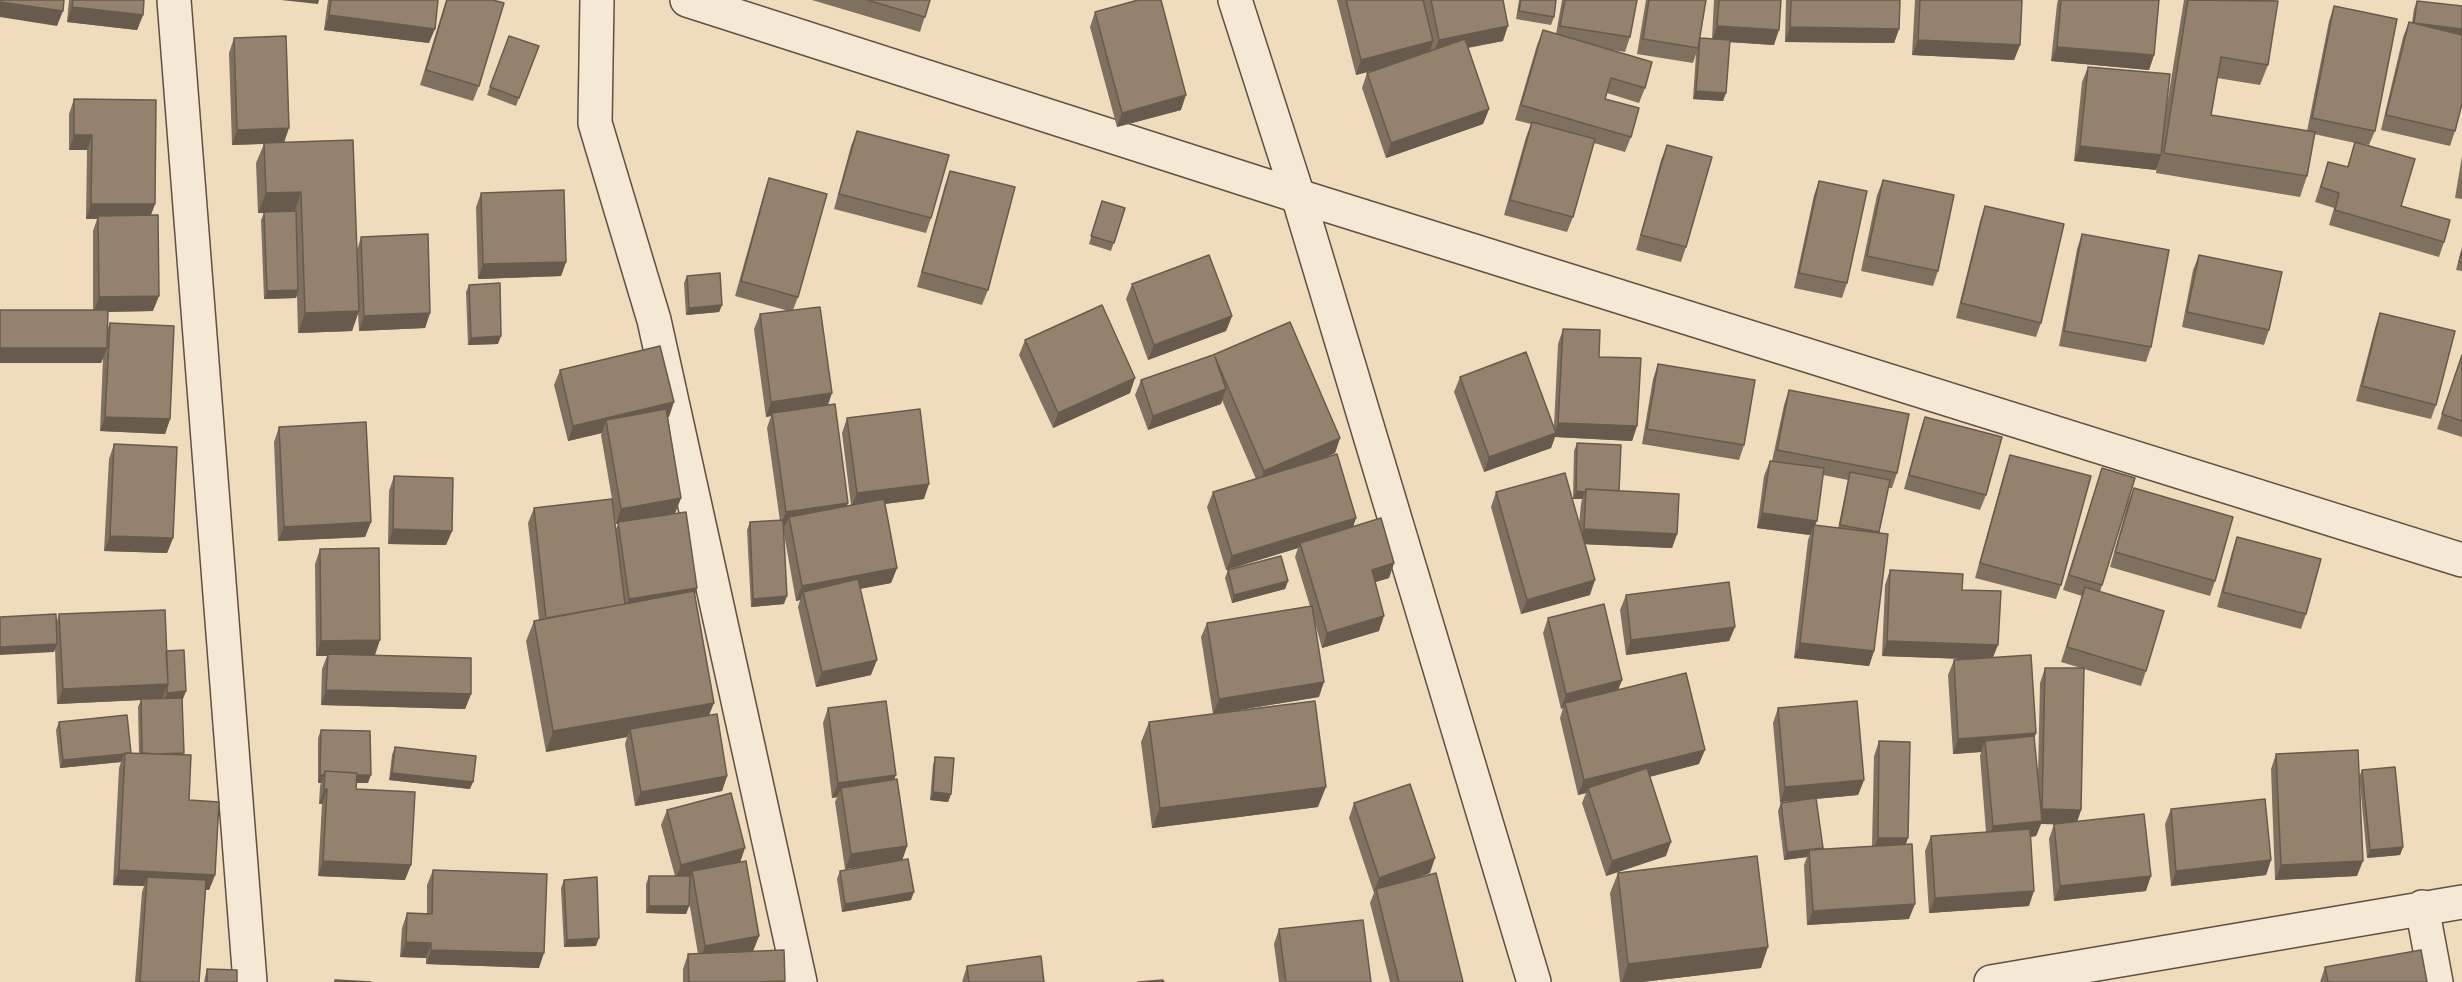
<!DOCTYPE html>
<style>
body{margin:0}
canvas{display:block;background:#f0dbbd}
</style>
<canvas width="2462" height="982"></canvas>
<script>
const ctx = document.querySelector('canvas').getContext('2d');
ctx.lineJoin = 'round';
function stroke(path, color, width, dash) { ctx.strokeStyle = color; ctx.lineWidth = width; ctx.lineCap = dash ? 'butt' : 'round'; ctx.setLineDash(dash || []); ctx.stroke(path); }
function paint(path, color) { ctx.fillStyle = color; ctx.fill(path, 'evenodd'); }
const minor = new Path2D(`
 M174,0L250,982
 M597,0L595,123L654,320L800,982
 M687,0L1298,196L2462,560
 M1235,0L1298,196L1534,982
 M2422,907L2436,982
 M1991,982L2462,902`);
stroke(minor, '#615042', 36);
stroke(minor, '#f5e8d4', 33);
paint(new Path2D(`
 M69,0H144L143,15L137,30L67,22Z
 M328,0H438L429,43L324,30Z
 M446,0L479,86L473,101L420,85Z
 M812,0H930L920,32Z
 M1337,0H1503V41L1468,48L1489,109L1483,124L1386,158L1362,88L1367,73L1384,67L1356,75Z
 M1519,0H1556L1554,17L1551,25L1516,19Z
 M1562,0H1637L1630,37L1625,52L1612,50L1645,88L1639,103L1607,93L1605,99L1631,137L1625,152L1594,143L1573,217L1567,232L1504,215L1526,137L1531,124L1515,120L1537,45L1543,30L1556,34Z
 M1646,0H1706L1700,38L1712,39L1714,0H1781L1774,45L1730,42L1723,101L1693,99L1696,54L1693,63L1637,54Z
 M1786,0H1900L1899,29L1894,43L1785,42Z
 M1915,0H2022L2020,45L2014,60L1912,55Z
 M2058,0H2159L2154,55L2149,70L2051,61L2057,4Z
 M2184,0H2275L2268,65L2260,85L2217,78L2211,115L2307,131L2329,21L2334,6L2375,131L2369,145L2359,143L2401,206L2444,242L2439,257L2329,225L2334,208L2315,202L2323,177L2328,162L2347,167L2355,143L2314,134L2307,176L2300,197L2156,173L2157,165L2156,170L2074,161L2082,82L2088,67L2165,117Z
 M2417,1L2455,131L2450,146L2381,130L2403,37L2409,22L2412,23L2414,9Z
 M1095,12L1181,110L1117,127L1090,27Z
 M509,36L539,46L516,106L487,95Z
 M234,38L284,142L357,250L361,237L430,313L425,328L359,331L358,313L352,331L298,333L297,295L296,298L264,299L261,220L264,213H258L256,163L264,144L232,145L229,53Z
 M74,99L155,204L151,215L153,311L107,312V330L110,323L170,419L165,434L100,431L103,358L101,363H0V310H93V231L97,219H86L87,150H69V114Z
 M857,131L931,218L926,233L834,209L851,146Z
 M1667,145L1686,247L1681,262L1636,250L1661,160Z
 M2462,156V199L2455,198Z
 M950,171L988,290L982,305L917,287L945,185Z
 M769,178L798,297L793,310L828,405L847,506L851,505L842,433L847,418L924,499L885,504L897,568L891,583L860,589L871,675L816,687L798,607L800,600L796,601L784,534V604L751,607L747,530L750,522L780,521L767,428L771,416L766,417L754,329L760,314L789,311L735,296L764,193Z
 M1883,180L1938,271L1933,286L1861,271L1877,195Z
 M1819,181L1847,283L1842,298L1794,288L1814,195Z
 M481,193L566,262L561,276L478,279L476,207Z
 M1102,201L1125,208L1111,251L1089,244Z
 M1985,206L2041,323L2036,337L1956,318L1980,221Z
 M2082,234L2151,347L2146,362L2059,346L2077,249Z
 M2462,247V271L2456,270Z
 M2199,255L2269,330L2264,345L2182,327L2193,270Z
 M687,276L722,305L719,312L686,315L684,283Z
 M1132,284L1232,316L1226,331L1148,360L1126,299Z
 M469,285L498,344L468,345L466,292Z
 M2380,313L2436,405L2431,419L2356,401L2375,328Z
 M1563,329L1599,357L1637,426L1632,441L1555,437L1551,448L1484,472L1454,392L1460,377L1554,426L1558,344Z
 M1025,340L1130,393L1053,428L1019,355Z
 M2462,354V437L2437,429Z
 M1213,355L1340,438L1335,453L1326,457L1356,518L1353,527L1394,563L1389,578L1375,582L1379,631L1322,648L1315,623L1319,697L1233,711L1318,807L1152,828L1141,742L1149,722L1213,714L1201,637L1207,623L1310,606L1295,557L1298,548L1226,570L1207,507L1213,492L1256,479L1222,400L1221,404L1148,430L1135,395L1141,380Z
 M1658,364L1744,445L1739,460L1642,444L1653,379Z
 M560,370L669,417H668L681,498L675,513L649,518L697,588L695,595L709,716L727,776L722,791L635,806L625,744L627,737L546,752L526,641L534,621L539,620L528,523L534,508L612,499L601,435L602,433L568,441L554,385ZM613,508L616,524H618L616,529Z
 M1789,390L1897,473L1892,488H1888L1879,533L1874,651L1869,666L1794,658L1808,540L1810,535L1757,528L1764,476L1770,461H1772L1784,405ZM1823,475L1848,480L1838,528L1815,525Z
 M1925,417L1986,495L1980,510L1904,489L1920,431Z
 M279,427L371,522L365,537L278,541L274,442Z
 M1577,443L1619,491L1677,534L1672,548L1585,544L1590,595L1521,614L1491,507L1496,492L1579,524L1581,504L1582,499H1573L1574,451Z
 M114,444L173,538L167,553L104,551L109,459Z
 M2010,455L2061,585L2056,599L1975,578L2005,470Z
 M2102,468V585L2100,592L2146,671L2141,686L2084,669L2081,810L2077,822L2146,891L2054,901L2049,839L2054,824H2055H2041L2036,836L2031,837L2029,906L1929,913L1925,851L1931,836L1986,832L1980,756L1981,752L1953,754L1948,675L1954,660L1969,659L1882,656L1885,585L1890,570L1962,590L1993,658L2036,733L2034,738L2038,775L2040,683L2045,668H2081L2061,662L2082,596L2063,590Z
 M394,476L452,531L446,545L388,544L389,491Z
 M2134,488L2215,581L2210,596L2110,567L2128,503Z
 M2237,537L2306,614L2301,629L2217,607L2232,552Z
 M320,549L375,655H355L471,694L465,709L321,705L322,669L327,656H316L315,564Z
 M1228,570L1288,581L1285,589L1232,603L1225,578Z
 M1626,595L1735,627L1729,641L1626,655L1620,610Z
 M59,614L166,651L186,691L182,699L183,755L189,800L215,875L209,890H206L199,982H135L142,892L144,886L113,885L119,768L121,762L60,768L56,730L59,722L131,753H139L138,707L141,700L57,704L55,648L54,652L56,624Z
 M1548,618L1622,680L1618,690L1699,764L1650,777L1666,856L1606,876L1582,803L1586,793L1578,795L1560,718L1563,708L1561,709L1543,633Z
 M828,708L894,780L907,846L902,860L911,900L842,912L837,879L840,871L884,863L845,869L835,802L837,797L832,798L823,723Z
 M1778,708L1864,780L1858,795L1816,799L1823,848L1822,849L1872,846L1874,756L1879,741L1906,844L1909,919L1807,925L1804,865L1807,857L1784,860L1778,811L1781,803L1799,800L1780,802L1773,723Z
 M321,730L368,783H356V789L405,880L318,876L322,804H319L320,786L321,783H318V738Z
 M395,747L470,789L389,780L392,755Z
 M2276,754L2359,777L2362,770L2403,847L2400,855L2367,858L2360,784L2357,876L2275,880L2271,769Z
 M935,757L951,794L948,802L930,800L933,765Z
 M1354,803L1430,873L1416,878L1463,982H1390L1370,903L1374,893L1349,818Z
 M2171,809L2271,860L2266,875L2171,886L2165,824Z
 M667,810L740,863L759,936L753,951L785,981V982H683V969L688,954H698L689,901V906L686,914L646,913V884L649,876H675L661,825Z
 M433,870L539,968L426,964V958L400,957L402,928L407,913L427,914V885Z
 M1618,873L1761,968L1642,982H1620L1610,893Z
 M564,880L596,946L564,947L561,888Z
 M1279,929L1371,982H1279L1274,944Z
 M967,966L1044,982H962Z
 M2325,967L2427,982H2320Z
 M207,969L237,982H204L205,977Z`), '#7f705f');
paint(new Path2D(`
 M281,0H319L318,4Z
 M0,2L63,11L57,26L0,17Z
 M72,7L143,15L137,30L67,22Z
 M329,15L435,29L429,43L324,30Z
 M2414,23L2462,29V38Z
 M1508,26L1503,41L1433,54L1439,40Z
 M1717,26L1779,30L1774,45L1712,41Z
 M1790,27L1899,29L1894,43L1785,42Z
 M1918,40L2020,45L2014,60L1912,55Z
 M1433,41L1428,56L1356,75L1361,60Z
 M2057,47L2154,55L2149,70L2051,61Z
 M1696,91L1726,93L1723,101L1693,99Z
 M1186,95L1181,110L1117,127L1122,113Z
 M1489,109L1483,124L1386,158L1391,143Z
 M289,128L284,143L232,145L237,130Z
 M74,135H92L87,150H69Z
 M2080,146L2161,155L2156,170L2074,161Z
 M301,192L294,213H258L266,193Z
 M91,204H155L149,219L98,216L97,219H86Z
 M566,262L561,276L478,279L483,264Z
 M298,290L296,298L264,299L267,291Z
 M159,296L153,311L94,312L99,297Z
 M722,305L719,312L686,315L689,308Z
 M359,311L352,331L298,333L305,313Z
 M430,313L425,328L359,331L364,316Z
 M1232,316L1226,331L1148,360L1154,345Z
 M501,336L498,344L468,345L471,338Z
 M0,348H107L101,363H0Z
 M1135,378L1130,393L1053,428L1058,413Z
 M1226,389L1221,404L1148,430L1153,416Z
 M832,393L827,408L772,413L771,416L766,417L771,402Z
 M674,402L669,417L608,431L606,420L602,433L568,441L573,426Z
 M105,417L170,419L165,434L100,431Z
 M1558,423L1637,426L1632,441L1555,437L1551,448L1484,472L1489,457L1554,434Z
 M1340,438L1335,453L1259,486L1264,471Z
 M929,484L924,499L851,508L857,493Z
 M1576,491L1585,492L1582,499H1573Z
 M681,498L675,513L616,524L621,509Z
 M848,503L843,518L789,517L785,526L780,527L786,512Z
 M1762,513L1817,521L1813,530L1814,525L1810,535L1757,528Z
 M1356,518L1351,532L1300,543L1298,548L1226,570L1232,556Z
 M371,522L365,537L278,541L284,527Z
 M393,529L452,531L446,545L388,544Z
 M1584,529L1677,534L1672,548L1578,544Z
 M110,536L173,538L167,553L104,551Z
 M1394,563L1389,578L1366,585L1372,570Z
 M897,568L891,583L805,599L803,592L800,600L796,601L802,586Z
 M1595,580L1590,595L1521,614L1527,600Z
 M1288,581L1285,589L1232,603L1234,595Z
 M697,588L692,603L624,614L629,599Z
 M787,596L784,604L751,607L753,599Z
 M1384,616L1379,631L1322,648L1327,633Z
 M1735,627L1729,641L1626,655L1631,640Z
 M380,640L375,655L316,656L321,641Z
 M1887,641L1998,645L1992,660L1882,656Z
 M1800,643L1874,651L1869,666L1794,658Z
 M57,644L54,652L0,655V647Z
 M877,660L871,675L816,687L822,672Z
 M1622,680L1616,695L1565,703L1563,708L1561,709L1566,694Z
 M1324,682L1319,697L1213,714L1219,699Z
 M168,684L162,699L57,704L63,689Z
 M326,690L471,694L465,709L321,705Z
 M186,691L183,699L164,701L167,693Z
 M714,703L706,723L630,729L627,737L546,752L553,731Z
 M2036,733L2031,748L1985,741L1981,752L1953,754L1958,739Z
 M1705,750L1699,764L1589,792L1588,788L1586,793L1578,795L1584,780Z
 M124,754L121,762L60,768L63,760Z
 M392,773L473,782L470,789L389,780Z
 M320,775H324L321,783H318Z
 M325,775H371L368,783H324Z
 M896,775L890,790L841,788L837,797L832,798L838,783Z
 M727,776L722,791L635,806L641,792Z
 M1864,780L1858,795L1780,802L1785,787Z
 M1326,787L1318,807L1152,828L1160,808Z
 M324,789H327L322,804H319Z
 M933,792L951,794L948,802L930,800Z
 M2042,809L2081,810L2076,825L2041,824L2036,836L1987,841L1993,826L2037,822Z
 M1878,838H1908L1903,853L1872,852Z
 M1671,842L1666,856L1606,876L1612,861Z
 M907,846L902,861L845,869L851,854Z
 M2403,847L2400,855L2367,858L2370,850Z
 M745,848L740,863L692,871L691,876L675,880L681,865Z
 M1823,848L1820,855L1809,850L1807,857L1784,860L1787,852Z
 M1435,858L1430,873L1377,892L1376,889L1374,893L1379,878Z
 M2271,860L2266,875L2171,886L2176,871Z
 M323,861L411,865L405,880L318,876Z
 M2363,861L2357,876L2275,880L2281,865Z
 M119,870L215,875L209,890L147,887V877L144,886L113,885Z
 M2151,876L2146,891L2054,901L2060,886Z
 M2034,891L2029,906L1929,913L1935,898Z
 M914,892L911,900L842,912L845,904Z
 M1915,904L1909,919L1807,925L1813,911Z
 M649,906H689L686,914L646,913Z
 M759,936L753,951L700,961L705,946Z
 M599,938L596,946L564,947L567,940Z
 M406,942L431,943L426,958L400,957Z
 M1768,947L1761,968L1642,982H1622L1628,964Z
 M431,950L544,953L539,968L426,964Z`), '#685b4d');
const building = new Path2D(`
 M0,0H64L63,11L0,2Z
 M73,0H144L143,15L72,7Z
 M331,0H438L435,29L329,15Z
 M447,0H493L504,3L479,86L426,70Z
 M867,0H930L925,17Z
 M1138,0H1161L1186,95L1122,113L1095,12Z
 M1346,0H1423L1433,41L1361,60Z
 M1431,0H1503L1508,26L1439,40Z
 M1521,0H1556L1554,17L1519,11Z
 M1565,0H1637L1630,37L1560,26Z
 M1649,0H1706L1698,48L1643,39Z
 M1719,0H1781L1779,30L1717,26Z
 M1791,0H1900L1899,29L1790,27Z
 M1920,0H2022L2020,45L1918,40Z
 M2061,0H2159L2154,55L2057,47Z
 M2188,0L2278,1L2268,65L2221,57L2211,115L2315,132L2307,176L2164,153Z
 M2417,1L2462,6V29L2414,23Z
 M2334,6L2397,19L2375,131L2312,118Z
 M2409,22L2462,35V104L2455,131L2386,115Z
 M1543,30L1652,62L1645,88L1611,78L1605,99L1639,108L1631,137L1521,105Z
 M286,36L289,128L237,130L234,38Z
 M509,36L539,46L519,98L490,87Z
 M1700,38L1730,40L1726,93L1696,91Z
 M1465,39L1489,109L1391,143L1367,73Z
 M2088,67L2170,74L2161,155L2080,146Z
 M74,99L156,100L155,204H91L92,135H74Z
 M1532,122L1595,139L1573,217L1510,200Z
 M857,131L949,155L931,218L839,194Z
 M353,140L359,311L305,313L301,192L266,193L264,143Z
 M2355,142L2415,159L2401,206L2450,220L2444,242L2335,210L2339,193L2321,187L2328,162L2348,167Z
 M1667,145L1712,157L1686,247L1641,235Z
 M950,171L1015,187L988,290L922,272Z
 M769,178L827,194L798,297L741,281Z
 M1883,180L1954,195L1938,271L1867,256Z
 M1819,181L1867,191L1847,283L1799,273Z
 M564,190L566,262L483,264L481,193Z
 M1102,201L1125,208L1114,243L1091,236Z
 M1985,206L2064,224L2041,323L1961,303Z
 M296,211L298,290L267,291L264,212Z
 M158,215L159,296L99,297L98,216Z
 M428,234L430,313L364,316L361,237Z
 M2082,234L2169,250L2151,347L2064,331Z
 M2462,251V263L2459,262Z
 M1209,255L1232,316L1154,345L1132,284Z
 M2199,255L2282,272L2269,330L2187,312Z
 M720,273L722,305L689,308L687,276Z
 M500,283L501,336L471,338L469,285Z
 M1102,305L1135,378L1058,413L1025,340Z
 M820,307L832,393L771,402L760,314Z
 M0,310H108L107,348H0Z
 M2380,313L2455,331L2436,405L2362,386Z
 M1290,322L1340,438L1264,471L1215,357L1226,389L1153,416L1141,380L1213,355Z
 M110,323L174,326L170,419L105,417Z
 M1563,329L1600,330L1599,357L1641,358L1637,426L1558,423Z
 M660,346L674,402L573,426L560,370Z
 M1526,352L1556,433L1489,457L1460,377Z
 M2462,355V421L2442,414Z
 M1658,364L1755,380L1744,445L1647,429Z
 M1789,390L1909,414L1897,473L1777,450Z
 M835,404L848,503L786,512L772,413Z
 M666,409L681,498L621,509L606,420Z
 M920,409L929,484L857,493L847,418Z
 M1925,417L2002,437L1986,495L1909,475Z
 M366,422L371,522L284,527L279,427Z
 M1577,443L1621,445L1619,491L1586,489L1585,492L1576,491Z
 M114,444L177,447L173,538L110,536Z
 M1337,454L1356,518L1232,556L1213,492Z
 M2010,455L2091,476L2061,585L1980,563Z
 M1770,461L1824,468L1817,521L1762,513Z
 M2102,468L2135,478L2102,585L2069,575Z
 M1850,472L1890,480L1879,532L1840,525Z
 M1565,473L1595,580L1527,600L1496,492Z
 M394,476L453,478L452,531L393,529Z
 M2134,488L2233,517L2215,581L2115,552Z
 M1586,489L1679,494L1677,534L1584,529Z
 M612,499L625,604L546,618L534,508Z
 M884,499L897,568L802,586L789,517Z
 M686,512L697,588L629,599L618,522Z
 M1381,518L1394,563L1372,570L1384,616L1327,633L1300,543Z
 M783,520L787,596L753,599L750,522Z
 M1814,525L1888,534L1874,651L1800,643Z
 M2237,537L2321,559L2306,614L2223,592Z
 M379,548L380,640L321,641L320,549Z
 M1281,556L1288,581L1234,595L1228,570Z
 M1890,570L1963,574L1962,590L2001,591L1998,645L1887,641Z
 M858,579L877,660L822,672L803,592Z
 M1729,582L1735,627L1631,640L1626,595Z
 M2085,587L2164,611L2146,671L2067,647Z
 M694,591L714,703L553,731L534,621Z
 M1604,604L1622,680L1566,694L1548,618Z
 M1312,606L1324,682L1219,699L1207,623Z
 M165,610L168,684L63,689L59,614Z
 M56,614L57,644L0,647V617Z
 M184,650L186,691L167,693V687L168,684L166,651Z
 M328,654L471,658V694L326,690Z
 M2031,655L2036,733L1958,739L1954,660Z
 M2045,668H2084L2081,810L2042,809Z
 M1686,673L1705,750L1584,780L1565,703Z
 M182,698L184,753L157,754L142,753L141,699Z
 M886,701L896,775L838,783L828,708Z
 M1315,701L1326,787L1160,808L1149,722Z
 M1857,701L1864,780L1785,787L1778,708Z
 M717,714L727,776L641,792L630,729Z
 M127,715L131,753H125V754L63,760L59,722Z
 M321,730L370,731L371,775H357V773L325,771L324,775H320Z
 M2034,736L2042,821L1993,826L1985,741Z
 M1879,741L1910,742L1908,838H1878Z
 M395,747L476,756L473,782L392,773Z
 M2358,750L2363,861L2281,865L2276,754Z
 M125,753L191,755L189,800L219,802L215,875L119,870Z
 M935,757L954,758L951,794L933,792Z
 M2395,767L2403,847L2370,850L2362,770Z
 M1647,768L1671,842L1612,861L1588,788Z
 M325,771L357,773L356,789L415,792L411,865L323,861L327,789H324Z
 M897,779L907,846L851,854L841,788Z
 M1410,784L1435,858L1379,878L1354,803Z
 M731,793L745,848L681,865L667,810Z
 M1816,798L1823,848L1787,852L1781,803Z
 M2265,799L2271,860L2176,871L2171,809Z
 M2144,814L2151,876L2060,886L2054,824Z
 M2030,829L2034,891L1935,898L1931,836Z
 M1912,844L1915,904L1813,911L1809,850Z
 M1757,856L1768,947L1628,964L1618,873Z
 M908,859L914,892L845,904L840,871Z
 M746,861L759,936L705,946L692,871Z
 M433,870L547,874L544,953L431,950V943L406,942L407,913L432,914Z
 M1436,873L1463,982H1399L1376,889Z
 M649,876H690L689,906H649Z
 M147,877L206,880L199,982H140Z
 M597,877L599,938L567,940L564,880Z
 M1363,920L1371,982H1286L1279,929Z
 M784,950L785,981L759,982H689L688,954Z
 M2421,950L2427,982H2328L2325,967Z
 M1041,956L1044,982H969L967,966Z
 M207,969L237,970V982H207Z
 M335,980L371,982H335Z
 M1163,980L1164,982H1138Z`);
paint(building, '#94826e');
stroke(building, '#685b4d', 1.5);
</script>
